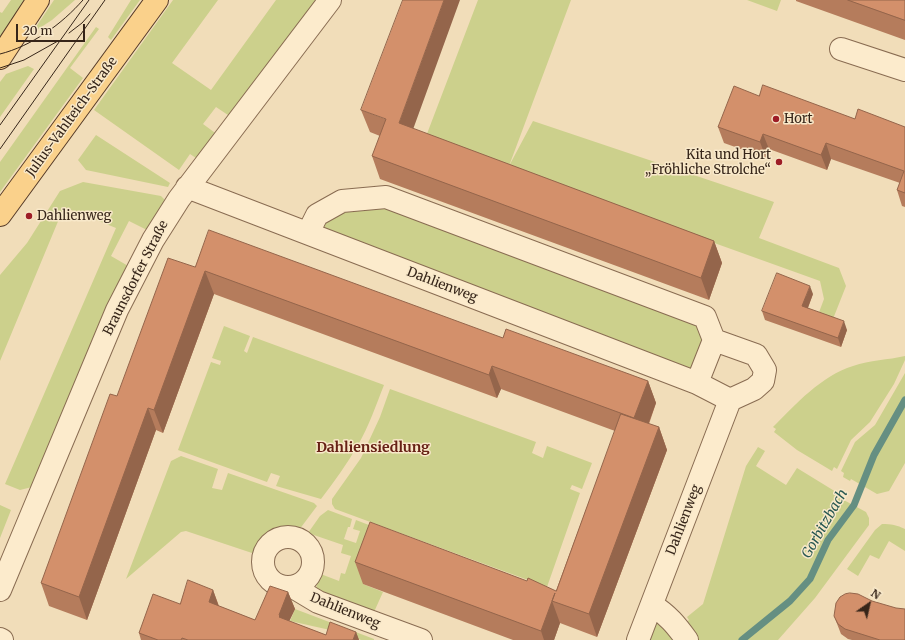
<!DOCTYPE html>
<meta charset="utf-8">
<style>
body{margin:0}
#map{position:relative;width:905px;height:640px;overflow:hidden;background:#f1ddb9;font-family:Merriweather,serif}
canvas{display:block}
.north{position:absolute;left:849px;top:584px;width:40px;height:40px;-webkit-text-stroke:3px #f8e8c9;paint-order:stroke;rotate:34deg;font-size:11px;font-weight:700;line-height:16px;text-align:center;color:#362519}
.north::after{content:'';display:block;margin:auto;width:14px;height:18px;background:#362519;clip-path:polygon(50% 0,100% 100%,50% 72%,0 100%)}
.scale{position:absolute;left:16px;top:24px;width:69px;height:18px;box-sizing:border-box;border:2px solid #362519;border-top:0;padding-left:5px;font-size:12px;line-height:14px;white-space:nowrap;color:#362519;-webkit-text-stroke:3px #f8e8c9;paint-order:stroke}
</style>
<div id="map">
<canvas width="905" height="640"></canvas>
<div class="north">N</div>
<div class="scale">20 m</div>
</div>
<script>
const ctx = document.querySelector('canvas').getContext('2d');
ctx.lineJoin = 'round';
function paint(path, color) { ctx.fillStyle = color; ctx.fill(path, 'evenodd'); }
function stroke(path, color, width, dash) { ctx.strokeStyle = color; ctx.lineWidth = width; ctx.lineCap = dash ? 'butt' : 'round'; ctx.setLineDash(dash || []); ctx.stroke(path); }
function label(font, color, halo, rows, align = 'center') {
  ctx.font = font + ' Merriweather,serif'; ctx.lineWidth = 3; ctx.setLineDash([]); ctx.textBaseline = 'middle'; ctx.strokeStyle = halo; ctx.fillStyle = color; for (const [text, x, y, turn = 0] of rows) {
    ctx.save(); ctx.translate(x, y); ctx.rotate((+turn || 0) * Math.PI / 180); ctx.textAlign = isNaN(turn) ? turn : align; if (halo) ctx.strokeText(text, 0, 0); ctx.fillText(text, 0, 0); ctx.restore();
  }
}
paint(new Path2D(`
 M11,0H25L0,37V12L2,13Z
 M54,0H75L52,20L32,33Z
 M131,0H140L111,40L108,37Z
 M173,0H218L172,63L211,90L276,0H318L231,117L216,107L203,124L218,135L199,160L190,154L179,170L94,110Z
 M478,0H571L509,166L533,121L774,202L759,238L839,268L846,286L831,324L818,315L824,299L820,281L425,139Z
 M747,0H781L777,11Z
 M96,27L99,29L70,68L83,78L0,192V162Z
 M28,66L34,69L0,117V82L6,74Z
 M96,135L170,183L168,187L86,170L78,160Z
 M83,182L161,196L166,201L149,231L129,221L111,256L130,267L32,487L20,490L5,484L116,228L64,207L0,361V275L27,243L60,191Z
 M386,197L705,317L697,383L308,233L317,215Z
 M224,326L250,336L244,351L247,353L253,337L384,385C376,405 369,426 358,445C347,464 334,482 321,499L276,486L280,476L271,473L267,482L178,450L211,362L220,365L221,361L212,358Z
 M905,356V360L894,384L870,422L851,440L837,469L834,467L832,471L797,450L774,432L776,429L773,427C796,404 821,376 853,366C870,360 888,360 905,356Z
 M905,373V463L889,491L877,494L851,479L850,481L843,477L844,473L841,471L855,442L875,425Z
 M390,389L536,442L532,453L543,458L547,446L592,463L582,489L572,485L570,489L580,493L547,587L335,509L332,504V499L361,458L380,417Z
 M758,447L765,451L756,466L786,485L797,468L841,495L840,498L866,512L869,518V525L815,598L778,640H697L685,623L689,620L687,617L703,604L746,466Z
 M181,456L218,469L212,488L222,490L228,473L314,503L317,506L299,530C277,526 267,536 255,554L186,531L181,532L126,579L171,461Z
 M0,505L11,510L0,538Z
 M328,510L352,519L350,527H348L344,539L356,543L360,531L353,529L356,520L402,538L363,584L383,592L374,612L316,590L318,573L339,581L341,573L345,574L351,556L341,553L343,545L308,533L320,516Z
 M882,524C891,524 897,525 905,529V551L889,541L879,559L870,555L858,576L847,569L875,530Z
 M295,609L374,639V640H361L339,632L290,621Z
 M655,614L681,640H645Z`), '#ccd08c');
stroke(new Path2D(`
 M742,640L790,601L810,579L828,540L854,505L874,455L905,400`), '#658f82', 7);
const minor = new Path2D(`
 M841,49L905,70
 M187,187L697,383L730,400
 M308,233L317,215L342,201L386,197L705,317L714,340
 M263 562a25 25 0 1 1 50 0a25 25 0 1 1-50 0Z
 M293,587L318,602L421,640
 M0,590L117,310L153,240L179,199L330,0
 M652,605C668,615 676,625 687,640
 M0,639L2,640
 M638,640L730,400L754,389L763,381L765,370L756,355L714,340L697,383`);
const major = new Path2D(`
 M0,58L38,0
 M0,215L157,0`);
stroke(minor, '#896c52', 24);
stroke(major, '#553a28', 24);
stroke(minor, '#fcebcc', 22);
stroke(major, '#fad18b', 22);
stroke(new Path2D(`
 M69,33L82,23L90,14
 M0,54C32,46 62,24 83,0
 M0,68L24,60L58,41
 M0,125L89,0
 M0,149L105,0`), '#362519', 1);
paint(new Path2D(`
 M796,0H905V40L796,1Z
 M759,96L855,119L905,127V207L902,206L897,190L900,183L831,159L827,170L769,149L766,158L724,143L718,127Z
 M361,110L714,241L722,263L709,300L380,179L372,156L380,136L370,132Z
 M195,267L503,338L648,381L656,403L649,424L659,427L667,450L597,637L560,623L554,640H513L363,584L355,562L527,581L556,591L615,431L501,389L497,398L214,294L163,433L156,430L87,620L49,606L41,583L117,396Z
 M813,294L808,308L847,330L841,347L765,320L762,311Z
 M213,590L219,606L255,620L288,592L295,609L289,621L326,635L356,632L359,640H141L139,633L180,604Z
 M834,616L905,640H852L848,639L841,634Z`), '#b57c5c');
paint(new Path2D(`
 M444,0H460L407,146L399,123Z
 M763,134L769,149L766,158L760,142Z
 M826,143L831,159L827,170L821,155Z
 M714,241L722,263L709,300L701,278Z
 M205,271L214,294L163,433L154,410Z
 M810,286L813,294L805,315L802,306Z
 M844,321L847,330L841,347L838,338Z
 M492,366L501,389L497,398L489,375Z
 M648,381L656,403L642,441L634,418Z
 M148,408L156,430L87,620L79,597Z
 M659,427L667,450L597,637L589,614Z
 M213,590L219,607L209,602Z
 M288,592L295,609L285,630L279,615Z
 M555,593L552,601L560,623L554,640H544L541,631Z
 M356,632L359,640H353Z`), '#94654b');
const building = new Path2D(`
 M403,0H444L399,123L714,241L701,278L372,156L386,119L361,110Z
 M848,0H905V20Z
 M763,85L855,119L858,109L905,127V193L897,190L904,171L826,143L821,155L763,134L760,142L718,127L734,86L759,96Z
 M209,230L503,338L506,329L648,381L634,418L492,366L489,375L205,271L154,410L148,408L79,597L41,583L110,394L117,396L168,258L195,267Z
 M777,273L810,286L802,306L844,321L838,338L762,311Z
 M621,414L659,427L589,614L552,601L555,593L541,631L355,562L370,522L527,581L528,578L556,591Z
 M188,580L213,590L209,602L255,620L270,586L288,592L279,615L280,616L279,617L326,635L330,622L356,632L353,640H188L182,638L181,640H158L139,633L153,594L180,604Z
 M850,593L858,594L872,601L896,608L905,609V640H880L845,629L838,624L834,616L836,603L840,597L845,594Z`);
paint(building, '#d3906b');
stroke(building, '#94654b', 1);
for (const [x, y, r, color] of [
 [776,119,4,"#9d1d26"],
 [779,162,4,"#9d1d26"],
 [29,216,4,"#9d1d26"]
]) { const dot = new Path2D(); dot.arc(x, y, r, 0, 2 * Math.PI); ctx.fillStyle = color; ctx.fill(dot); stroke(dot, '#f8e8c9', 1.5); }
label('13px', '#362519', '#f8e8c9', [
 ["Julius-Vahlteich-Straße",72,117,-54],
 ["Braunsdorfer Straße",136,278,-63],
 ["Dahlienweg",442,285,21],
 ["Dahlienweg",684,520,-69],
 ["Dahlienweg",345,611,22]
]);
label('13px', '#362519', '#f8e8c9', [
 ["Hort",784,119],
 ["Kita und Hort",771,155,"right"],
 ["„Fröhliche Strolche“",771,170,"right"],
 ["Dahlienweg",37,216]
], 'left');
label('bold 14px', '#662115', '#f8e8c9', [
 ["Dahliensiedlung",373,448]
]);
label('italic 14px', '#275751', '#f8e8c9', [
 ["Gorbitzbach",825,524,-60]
]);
</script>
